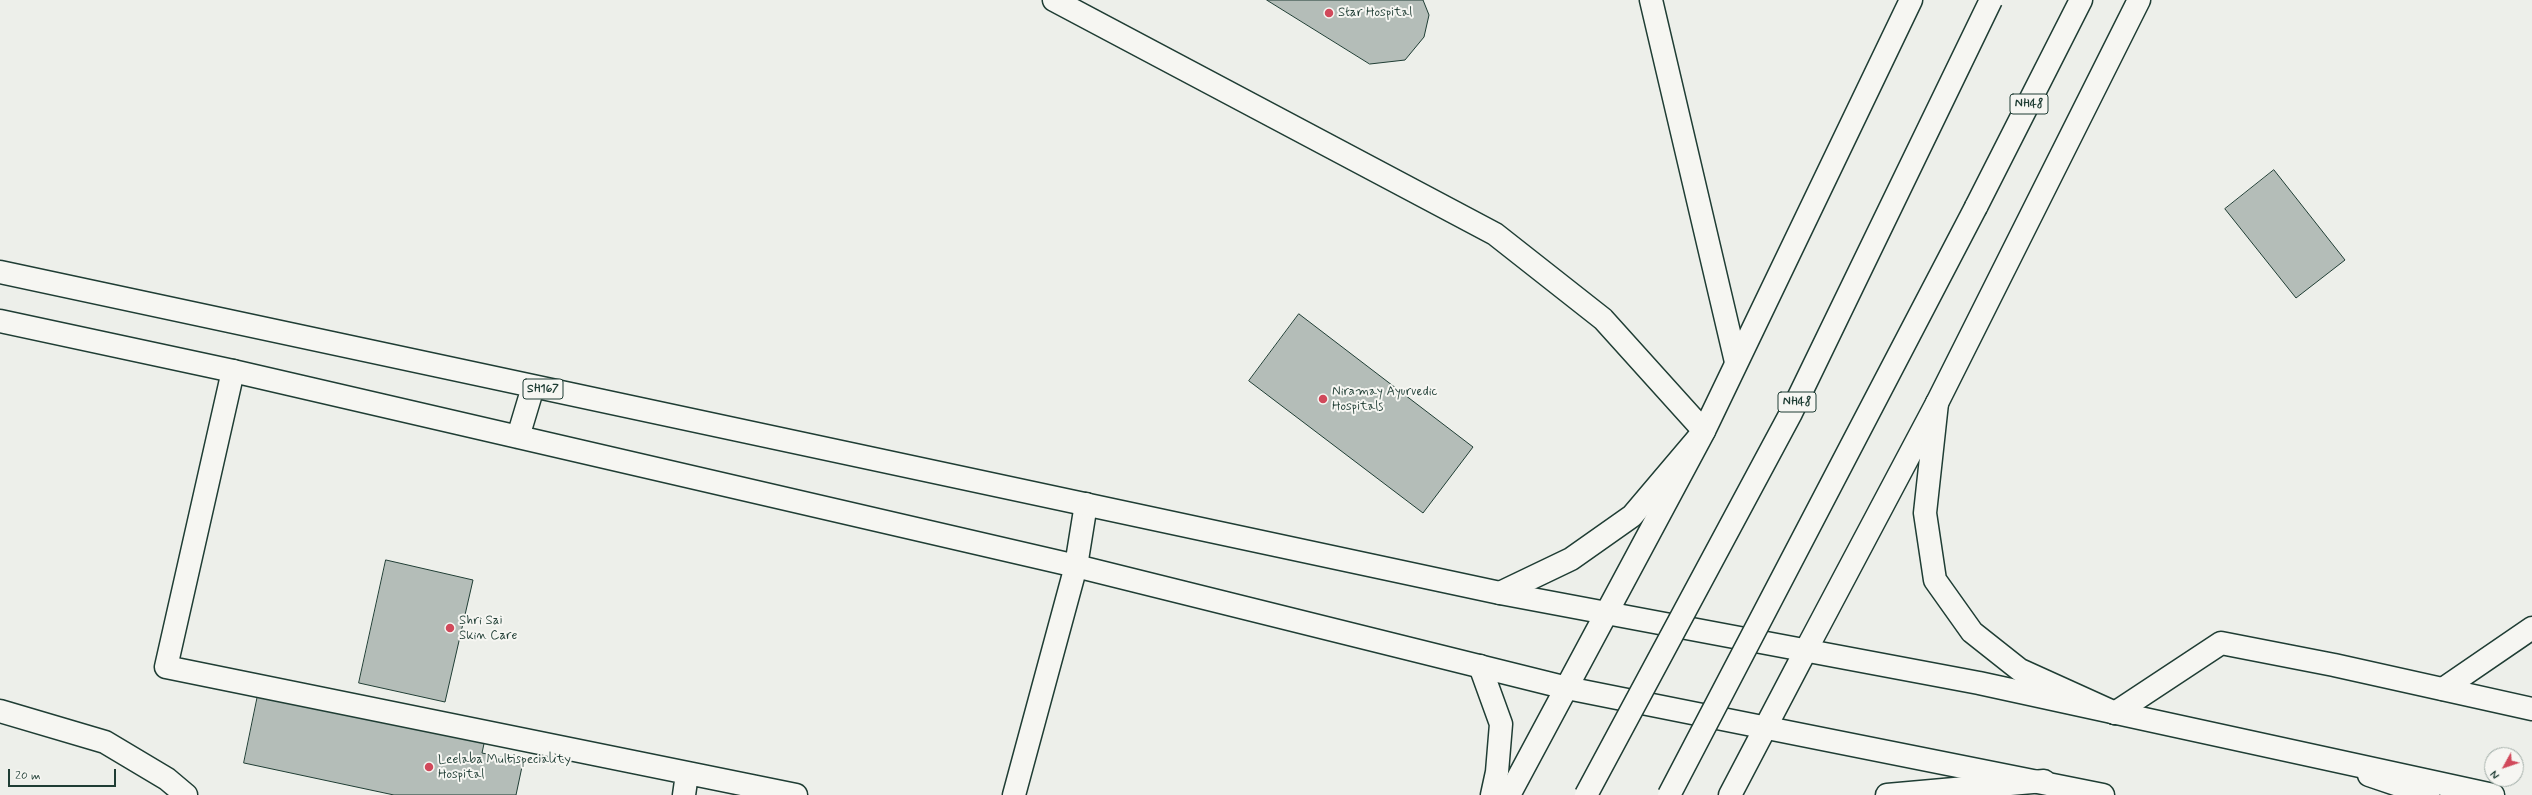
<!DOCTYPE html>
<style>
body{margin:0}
#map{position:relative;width:2532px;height:795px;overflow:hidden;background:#edefea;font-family:Mynerve,sans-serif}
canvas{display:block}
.north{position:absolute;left:2484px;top:747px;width:40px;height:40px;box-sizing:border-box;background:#f6f6f2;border:1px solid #a0aca6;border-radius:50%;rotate:230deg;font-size:11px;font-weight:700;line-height:16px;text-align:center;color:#1f3d34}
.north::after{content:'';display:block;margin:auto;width:14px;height:18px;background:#d1495b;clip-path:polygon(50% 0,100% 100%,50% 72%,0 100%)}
.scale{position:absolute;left:8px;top:769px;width:108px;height:18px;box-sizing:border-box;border:2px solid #1f3d34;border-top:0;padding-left:5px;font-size:12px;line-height:14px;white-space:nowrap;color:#1f3d34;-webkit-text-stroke:3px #f6f6f2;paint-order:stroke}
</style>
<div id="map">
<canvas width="2532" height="795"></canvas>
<div class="north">N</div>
<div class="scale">20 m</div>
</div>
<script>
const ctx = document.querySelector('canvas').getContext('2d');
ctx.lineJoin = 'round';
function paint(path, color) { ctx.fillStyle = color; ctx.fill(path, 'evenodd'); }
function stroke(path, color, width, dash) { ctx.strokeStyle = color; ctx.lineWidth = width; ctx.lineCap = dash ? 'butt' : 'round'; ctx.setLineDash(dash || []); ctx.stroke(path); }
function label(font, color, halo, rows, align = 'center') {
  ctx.font = font + ' Mynerve,sans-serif'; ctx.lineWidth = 4; ctx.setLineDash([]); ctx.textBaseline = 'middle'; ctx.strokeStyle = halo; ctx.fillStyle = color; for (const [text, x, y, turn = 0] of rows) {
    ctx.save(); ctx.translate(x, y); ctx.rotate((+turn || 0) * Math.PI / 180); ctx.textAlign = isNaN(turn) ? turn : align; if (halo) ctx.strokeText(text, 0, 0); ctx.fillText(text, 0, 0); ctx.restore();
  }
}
const building = new Path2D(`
 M1267,0H1423L1429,15L1424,37L1405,60L1370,64Z
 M2274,170L2345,260L2296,298L2225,209Z
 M1299,314L1473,447L1423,513L1249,381Z
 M386,560L473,580L445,702L359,683Z
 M259,690L485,739L482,753L523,762L516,795H394L244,763Z`);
paint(building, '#b4bdb8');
stroke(building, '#1f3d34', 1);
const lane = new Path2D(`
 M2369,775L2428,795`);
const street = new Path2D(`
 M1651,0L1736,362
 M233,371L166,667L796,795
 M2443,689L2532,628
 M0,711L105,742L167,779L186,795
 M684,795L687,774
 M1014,795L1076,566L1086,504`);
const secondary = new Path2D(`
 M1054,0L1495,234L1603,319L1704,431
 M1806,650L1937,403L2139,0
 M2115,713L2221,643L2334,665L2532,709
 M1509,795L1704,431L1911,0`);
const primary = new Path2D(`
 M0,272L1500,593L1979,683L2493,795
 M0,321L233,371L1076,566L1567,688L2103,795
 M518,437L533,387`);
const highway = new Path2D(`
 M1976,207L2081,0
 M1937,403L1925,513L1935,580L1972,632L2020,670L2115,713
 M1500,593L1571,559L1632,516L1704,431
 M1480,666L1501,724L1497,772L1492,795
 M1730,795L1806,650
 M1887,795L2044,781`);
stroke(lane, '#1f3d34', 25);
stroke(street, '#1f3d34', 25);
stroke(secondary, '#1f3d34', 25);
stroke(primary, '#1f3d34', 25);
stroke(highway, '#1f3d34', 25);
stroke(lane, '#f6f6f2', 22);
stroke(street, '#f6f6f2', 22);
stroke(secondary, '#f6f6f2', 22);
stroke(primary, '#f6f6f2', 22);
stroke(highway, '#f6f6f2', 22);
const highwayBridge = new Path2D(`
 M1586,795L1791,413L1991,0
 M1669,795L1976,207`);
stroke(highwayBridge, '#1f3d34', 25, []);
stroke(highwayBridge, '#f6f6f2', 22);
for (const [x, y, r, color] of [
 [1329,13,5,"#d1495b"],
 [1323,399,5,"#d1495b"],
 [450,628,5,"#d1495b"],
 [429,767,5,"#d1495b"]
]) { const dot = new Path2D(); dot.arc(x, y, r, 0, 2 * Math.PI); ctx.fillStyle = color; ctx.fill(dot); stroke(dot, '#f6f6f2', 1.5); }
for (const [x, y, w] of [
 [2029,104,38],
 [543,389,40],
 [1797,402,38]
]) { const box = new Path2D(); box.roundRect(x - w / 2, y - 10, w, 20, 3); ctx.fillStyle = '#f6f6f2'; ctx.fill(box); stroke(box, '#1f3d34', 1); }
label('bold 12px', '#1f3d34', null, [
 ["NH48",2029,104],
 ["SH167",543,389],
 ["NH48",1797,402]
]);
label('13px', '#1f3d34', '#f6f6f2', [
 ["Star Hospital",1338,13],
 ["Niramay Ayurvedic",1332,392],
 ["Hospitals",1332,407],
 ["Shri Sai",459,621],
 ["Skin Care",459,636],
 ["Leelaba Multispeciality",438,760],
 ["Hospital",438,775]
], 'left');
</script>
